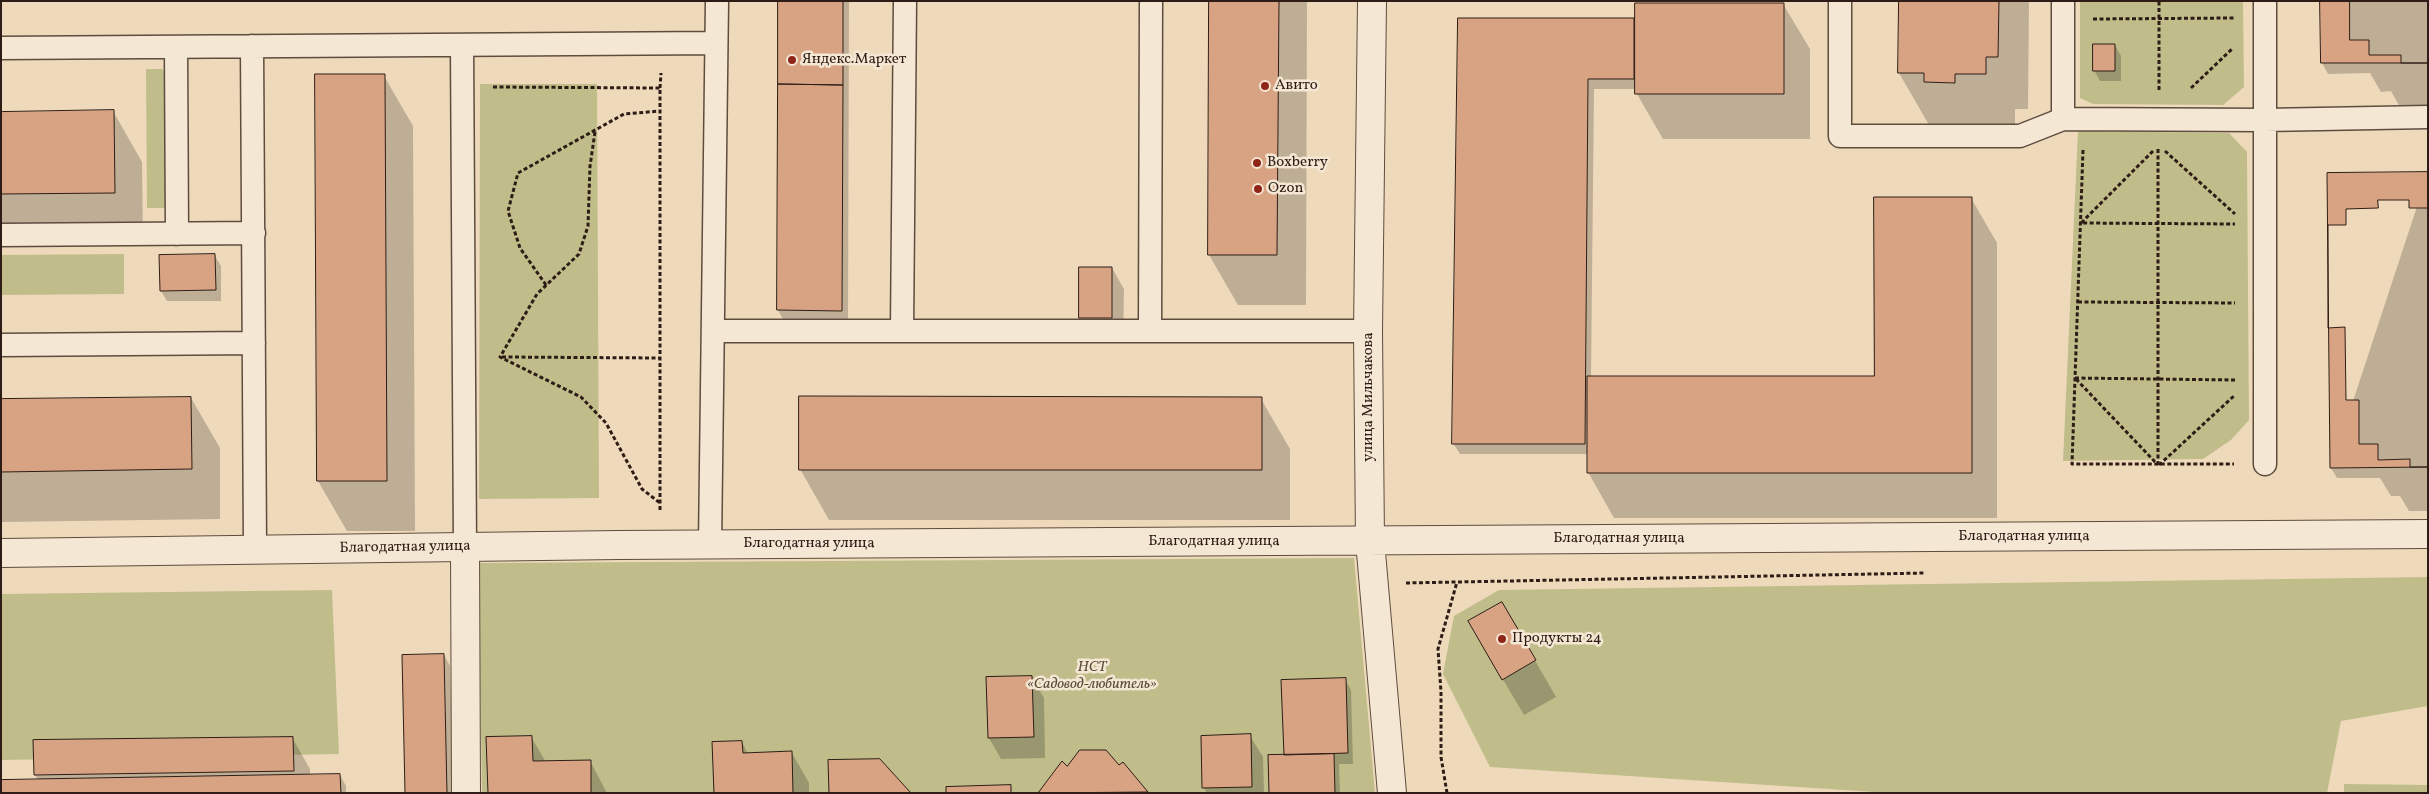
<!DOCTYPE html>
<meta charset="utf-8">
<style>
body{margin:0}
#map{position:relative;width:2429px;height:794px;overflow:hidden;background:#eedabb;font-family:Vollkorn,serif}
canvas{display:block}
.frame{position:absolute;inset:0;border:2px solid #2e1d16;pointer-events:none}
</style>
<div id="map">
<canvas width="2429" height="794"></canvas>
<div class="frame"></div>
</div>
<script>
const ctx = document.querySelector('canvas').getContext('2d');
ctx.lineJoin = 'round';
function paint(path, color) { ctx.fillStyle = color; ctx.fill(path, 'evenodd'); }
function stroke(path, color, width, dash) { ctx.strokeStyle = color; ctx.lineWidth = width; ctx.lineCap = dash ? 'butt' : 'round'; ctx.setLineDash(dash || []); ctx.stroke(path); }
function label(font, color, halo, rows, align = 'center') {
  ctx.font = font + ' Vollkorn,serif'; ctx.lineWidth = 5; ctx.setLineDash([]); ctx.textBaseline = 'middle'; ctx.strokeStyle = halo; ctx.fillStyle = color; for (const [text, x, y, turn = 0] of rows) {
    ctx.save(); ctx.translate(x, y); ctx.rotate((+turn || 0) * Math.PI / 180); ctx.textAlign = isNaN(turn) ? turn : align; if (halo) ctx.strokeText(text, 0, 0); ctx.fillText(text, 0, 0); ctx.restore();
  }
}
paint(new Path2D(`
 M2080,1H2243L2244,87L2223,105L2093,104L2080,98Z
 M146,69H162L171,79L169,208H147Z
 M480,84H597L599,498L479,499Z
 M2078,131L2229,133L2247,152L2249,420L2231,440L2203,459L2063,461Z
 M124,254V294L1,295V255Z
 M1354,558L1375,793H482L478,563Z
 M2428,577V706L2341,721L2327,793L1875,792L1490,767L1443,674L1454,616L1499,590Z
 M332,590L339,754L1,760V594Z
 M2344,784L2428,785V793H2344Z`), '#c0bd8b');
paint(new Path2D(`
 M779,1H849L848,321H784L778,310Z
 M1210,1H1307L1306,305H1238L1209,255Z
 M1900,1H2029L2028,109H2015V126L1955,134L1950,125H1929L1899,73Z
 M2321,1H2428V107H2400L2391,91L2381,92L2370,73L2328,74L2322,63Z
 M1783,4L1810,49V139H1663L1637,94V89H1594L1591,377H1875L1971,198L1997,243V518H1614L1588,472V454H1460L1453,443L1459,20H1633L1637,25Z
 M2115,45L2121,56V81H2100L2094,70Z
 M384,76L413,126L415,531H347L318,481Z
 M113,111L142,162L143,243L1,244V113Z
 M2428,173V511H2409L2400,496H2391L2380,478H2337L2331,468Z
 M215,256L221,266V301H167L161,291Z
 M1112,268L1124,289L1123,339H1092L1080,318Z
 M191,398L220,448V519L1,522V400Z
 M1261,399L1290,449V520H829L800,469Z
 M1502,603L1556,697L1524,715L1469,622Z
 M444,655L450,666L453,793H406Z
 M1032,677L1044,698L1045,758L1001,759L989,738Z
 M1345,679L1351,690L1353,764H1339L1340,793H1270Z
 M1250,736L1263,757L1264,793H1207L1204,788Z
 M531,737L546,762L590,761L607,793H489Z
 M293,739L310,769V776L340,775L346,786V793H1L39,781L35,775Z
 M742,742L748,754L792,753L809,783V793H715Z
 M1123,763L1146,793H1039L1067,768L1118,766Z`), '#0003');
const building = new Path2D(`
 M778,1H843V85L778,84Z
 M1209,1H1279L1277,255H1208Z
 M1899,1H1999L1998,57H1986V74H1955V83L1924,82V73H1898Z
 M2320,1H2428V63H2321Z
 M2350,1H2428V63H2401V55H2369V40H2350Z
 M1635,3H1784V94H1635Z
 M1458,18H1634V79H1588L1585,444H1452Z
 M2093,44H2115V71H2093Z
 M315,74H385L387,481H317Z
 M778,84L843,85L842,311L777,310Z
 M114,110L115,193L1,194V112Z
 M2428,172V467L2330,468L2327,173Z
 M1874,197H1972V473H1587V376H1874Z
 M2378,200H2409V208H2428V467H2410V459L2378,460V444H2359V400H2346L2345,327L2328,328V225H2346V209L2378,208Z
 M215,254L216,290L160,291L159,255Z
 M1079,267H1112V318H1079Z
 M799,396L1262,397V470H799Z
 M191,397L192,469L1,472V399Z
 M1502,602L1536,660L1502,680L1468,621Z
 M444,654L447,793H405L402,655Z
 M1032,676L1034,737L988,738L986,677Z
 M1346,678L1348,753L1284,755L1281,680Z
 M1251,734L1252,787L1202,788L1201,736Z
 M532,736L533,761L591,760V793H488L486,737Z
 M293,737L294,771L34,775L33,740Z
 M742,741L743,753L792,751L793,793H714L712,742Z
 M1080,750H1106L1119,765L1123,762L1148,792L1038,793L1062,761L1067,766Z
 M1334,754L1335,793H1269L1268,755Z
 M880,759L911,793H829L828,760Z
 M340,774L341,793H1V780Z
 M1011,785V793H946V787Z`);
paint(building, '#d8a383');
stroke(building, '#2e1d16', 1);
const service = new Path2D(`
 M1840,1V136H2020L2063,119V1
 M2265,1V464
 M462,45L465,547
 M252,46L255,548
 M176,47L177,234
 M1,48L716,43
 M2063,119L2265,120L2428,117
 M1,235L254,233
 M902,330L905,1
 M713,331H1368
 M1150,331L1151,1
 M1,345L254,343
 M710,545L717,1`);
const minor = new Path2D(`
 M1370,541L1368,331L1372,1
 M465,547L466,793`);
const tertiary = new Path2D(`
 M1370,541L1392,793
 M1,553L619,545L2428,534`);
stroke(service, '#5e4c3f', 25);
stroke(minor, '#5e4c3f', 30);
stroke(tertiary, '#5e4c3f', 30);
stroke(new Path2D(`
 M2093,19L2234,18
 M493,87L660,88V511
 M660,88L661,73
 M2191,88L2233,48
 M2159,90V1
 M595,132L590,166L588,226L579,254L537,294L500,357L581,397L606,423L642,489L660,503
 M2083,150L2072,464H2234
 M2153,151L2081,223L2235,224
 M2165,151L2235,214
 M546,285L520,248L508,211L518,173L624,114L660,111
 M2078,302L2235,303
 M502,357L660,358
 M2075,378L2235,380
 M2076,379L2158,465
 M2158,465V149
 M2159,465L2235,395
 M1406,583L1924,573
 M1447,793L1441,757V692L1438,649L1457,582`), '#2e1d16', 3, [4, 2.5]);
stroke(service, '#f4e7d3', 22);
stroke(minor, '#f4e7d3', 28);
stroke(tertiary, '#f4e7d3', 28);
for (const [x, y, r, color] of [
 [792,60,5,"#8f2418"],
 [1265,86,5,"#8f2418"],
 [1257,163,5,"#8f2418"],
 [1258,189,5,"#8f2418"],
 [1502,639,5,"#8f2418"]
]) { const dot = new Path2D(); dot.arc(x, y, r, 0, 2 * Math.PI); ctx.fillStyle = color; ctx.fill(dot); stroke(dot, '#f4e7d3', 2); }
label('15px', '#2e1d16', '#f4e7d3', [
 ["Яндекс.Маркет",802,60],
 ["Авито",1275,86],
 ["Boxberry",1267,163],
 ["Ozon",1268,189],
 ["Продукты 24",1512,639]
], 'left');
label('15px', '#2e1d16', '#f4e7d3', [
 ["улица Мильчакова",1369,397,-90],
 ["Благодатная улица",2024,537],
 ["Благодатная улица",1619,539],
 ["Благодатная улица",1214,542],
 ["Благодатная улица",809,544],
 ["Благодатная улица",405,548,-1]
]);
label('italic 15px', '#5a4d39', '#f4e7d3', [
 ["НСТ",1092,668],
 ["«Садовод-любитель»",1092,685]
]);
</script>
